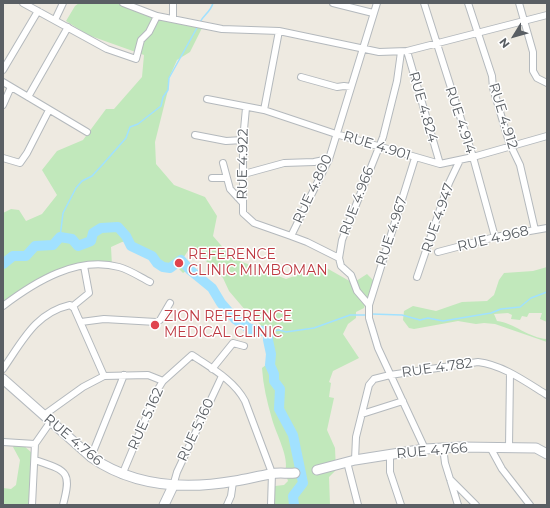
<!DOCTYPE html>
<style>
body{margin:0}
#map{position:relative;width:550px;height:508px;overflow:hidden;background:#eeeae1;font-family:Montserrat,sans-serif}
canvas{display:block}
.frame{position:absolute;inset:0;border:4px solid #5a5f64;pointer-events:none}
.north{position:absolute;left:494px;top:16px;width:40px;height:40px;-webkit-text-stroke:3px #fff;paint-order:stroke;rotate:233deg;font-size:11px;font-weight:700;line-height:16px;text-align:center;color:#5a5f64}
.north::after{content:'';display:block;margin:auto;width:14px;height:18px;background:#5a5f64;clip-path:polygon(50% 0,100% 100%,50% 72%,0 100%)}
</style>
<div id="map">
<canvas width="550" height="508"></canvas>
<div class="frame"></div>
<div class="north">N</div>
</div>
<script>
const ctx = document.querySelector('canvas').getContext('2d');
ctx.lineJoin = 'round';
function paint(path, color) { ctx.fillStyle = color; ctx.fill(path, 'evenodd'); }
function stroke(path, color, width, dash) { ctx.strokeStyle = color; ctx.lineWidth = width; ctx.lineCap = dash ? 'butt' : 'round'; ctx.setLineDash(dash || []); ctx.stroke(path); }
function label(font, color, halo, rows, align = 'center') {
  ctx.font = font + ' Montserrat,sans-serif'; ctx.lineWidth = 3; ctx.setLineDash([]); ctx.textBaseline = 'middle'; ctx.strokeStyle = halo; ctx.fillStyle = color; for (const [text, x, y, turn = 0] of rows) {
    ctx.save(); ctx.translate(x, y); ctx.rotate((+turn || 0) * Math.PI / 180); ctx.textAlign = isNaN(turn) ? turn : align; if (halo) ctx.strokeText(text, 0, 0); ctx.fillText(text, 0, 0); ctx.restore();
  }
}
paint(new Path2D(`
 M79,3H127L178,20L204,24L190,52L177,60L169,78L168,90L155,142L156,164L174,185L205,197L217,216L213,236L232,258L286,279L323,266L353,283L367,274L374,281L364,308L356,312V318L348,324L343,334L359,358L333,371L329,382L331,383L329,397L334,398L327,430L335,448L336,470L329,477L330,505H274L275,486L284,485L288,481L285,472C290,458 276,434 272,419C267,402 263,385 262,368C274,359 270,358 268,346C268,341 268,337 268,332L246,311L229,291L223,278L191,246L182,260L189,269L183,273L175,265C172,266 169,269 166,268C158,267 157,259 151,255C143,250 134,250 129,241L122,242L111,247L112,266L90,264L61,272L3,306V213L11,209L19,210L26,221L42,214L57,195L42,170L57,151L83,140L106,109H114L142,77L144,55L88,35L66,21L75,6Z
 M547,267V322L540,319L542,313H529L527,317L522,316L520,320L511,319L512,315L508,313L494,314L497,321C514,323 529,338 547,339V342L495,324L484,323L476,324L458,321L414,329L409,328L403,320L404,311L413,306L436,311L462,302L487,301L494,295L499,280L504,273L533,271Z
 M16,443L23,445L32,453L31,505H3V488L11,489L16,485L20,460L13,447Z`), '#c1e8bb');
stroke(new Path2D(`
 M200,22C204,15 211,11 213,3
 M60,237L63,213L76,188L82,181L92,176L104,163L126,138L130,127L138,124L161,106L163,97L168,90L169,78L198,26
 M371,314L402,315L420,320L428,318L443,321L491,313L501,309L520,307L531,298L547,292
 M268,332L279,330L286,332L314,328L350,315H367`), '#a1e1ff', 1.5);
stroke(new Path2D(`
 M3,264L13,256H26L35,246L53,245L60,237L72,239L78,246L91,241L93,233L101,228L118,227L126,236L131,246L152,256L157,263L163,267L170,268L181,260L190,270L212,288L221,303L235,319L250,329L268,332V340L271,354L270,365L274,374V381L280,389L279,409L293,435L303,483L293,496L294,505`), '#a1e1ff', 10);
const street = new Path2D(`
 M23,3L107,49L136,59L141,40L149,32L157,16
 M123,3L157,16L222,29L279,31L379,52L407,51L547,15
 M333,3L373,13
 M377,3L329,159L291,236L307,242L339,258L341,266L351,275L357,291L369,305V318L378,348L425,449
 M424,3L473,157L495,237
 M468,3L492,76L493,88L509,142L520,165L535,230
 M519,3L533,52V71L537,78L547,83
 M173,18V3
 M55,20L63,3
 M407,51L440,164
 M3,70L38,11
 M301,77L337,87L344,86L351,87
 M3,82L87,132
 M28,97L68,27
 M207,99L264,110L336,134L440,164L473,157L547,136
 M3,105L11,87
 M246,108L243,140V213L254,223L291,236
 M264,110L279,31
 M195,135L226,141L243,140
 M3,158L20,163L27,153L49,110
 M223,163L230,189L242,202
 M244,174L284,163L314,162L329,159
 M212,178H226
 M438,252L495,237L547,228
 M339,258L342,240L383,137L397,81L401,52
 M417,277L449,183L460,160
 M369,305L415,158
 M3,306C36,281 77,256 119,267C130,270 140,277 150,282
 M73,306L89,293L84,266
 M81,322L104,319L156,322L160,320L170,303
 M3,369C22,342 35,313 70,305L74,308L104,376
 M212,369L233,343L244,346
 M362,414L403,401
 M44,415L83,387L104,376L148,375L163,381
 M3,442L35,444
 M35,444L51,421
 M443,447L445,463L458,505
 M490,447L502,469L530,505
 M509,447L510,373
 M390,454V472L401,505
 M91,457L124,375
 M35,460C67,471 72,471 63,505
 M355,460L356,437L369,385L374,379L390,375L478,362C503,365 526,382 547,395
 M347,462L358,505
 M122,475L158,389L163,381L192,355C211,368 234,380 245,401L272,473L271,505
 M450,479L476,505
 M173,486L177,472L222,376
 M32,505L35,444
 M227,505L231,496L233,482`);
const secondary = new Path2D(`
 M3,379L91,457C134,487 184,490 235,481C247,479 259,476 271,474C279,472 287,474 295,473
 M317,470L355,460L425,449L460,447L536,448L547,454
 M164,505L173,486`);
stroke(street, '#b4b9bd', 8);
stroke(secondary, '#b5babf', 11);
stroke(street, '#fff', 6);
stroke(secondary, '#fff', 9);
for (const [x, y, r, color] of [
 [179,263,5,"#e0444e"],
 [155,325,5,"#e0444e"]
]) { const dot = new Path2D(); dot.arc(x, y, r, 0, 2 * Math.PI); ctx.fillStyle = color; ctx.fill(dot); stroke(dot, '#fff', 1.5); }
label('14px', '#5a5f64', '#fff', [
 ["RUE 4.824",423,107,74],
 ["RUE 4.912",503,116,73],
 ["RUE 4.914",460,120,72],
 ["RUE 4.901",377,146,17],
 ["RUE 4.922",243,164,-89],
 ["RUE 4.800",313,189,-65],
 ["RUE 4.966",357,201,-69],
 ["RUE 4.947",438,218,-71],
 ["RUE 4.967",392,231,-72],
 ["RUE 4.968",493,239,-13],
 ["RUE 4.782",437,368,-8],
 ["RUE 5.162",146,419,-66],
 ["RUE 5.160",196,430,-65],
 ["RUE 4.766",73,440,40],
 ["RUE 4.766",432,451,-5]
]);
label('14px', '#be3a42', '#fff', [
 ["REFERENCE",188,255],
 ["CLINIC MIMBOMAN",188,271],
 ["ZION REFERENCE",164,317],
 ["MEDICAL CLINIC",164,333]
], 'left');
</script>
